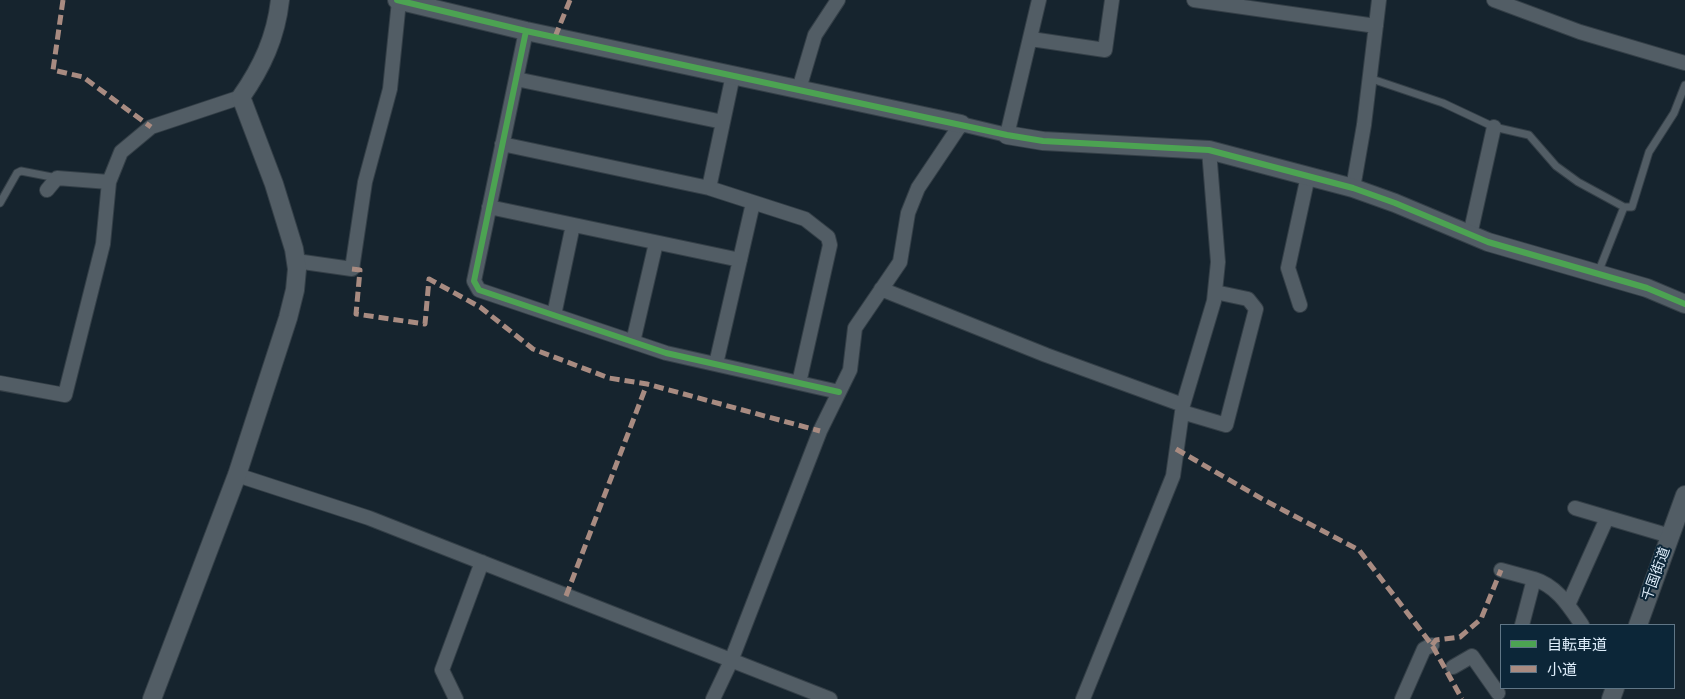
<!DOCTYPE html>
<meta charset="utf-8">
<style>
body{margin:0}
#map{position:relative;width:1685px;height:699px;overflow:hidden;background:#16242e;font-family:"Public Sans","Noto Sans JP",sans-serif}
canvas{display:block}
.legend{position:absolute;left:1500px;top:624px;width:175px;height:65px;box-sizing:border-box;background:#0c2638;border:1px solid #607686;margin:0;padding:6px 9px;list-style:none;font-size:15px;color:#dfeefb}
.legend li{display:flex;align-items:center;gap:10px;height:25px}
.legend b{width:25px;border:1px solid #607686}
</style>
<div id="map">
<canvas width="1685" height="699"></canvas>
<ul class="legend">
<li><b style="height:6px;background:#4ca352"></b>自転車道</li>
<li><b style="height:6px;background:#a88b81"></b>小道</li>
</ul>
</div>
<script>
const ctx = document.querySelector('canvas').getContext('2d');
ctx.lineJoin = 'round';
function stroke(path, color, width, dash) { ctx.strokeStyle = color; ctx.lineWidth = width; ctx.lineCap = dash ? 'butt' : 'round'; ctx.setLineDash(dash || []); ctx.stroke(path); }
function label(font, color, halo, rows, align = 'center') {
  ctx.font = font + ' "Public Sans","Noto Sans JP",sans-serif'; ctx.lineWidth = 4; ctx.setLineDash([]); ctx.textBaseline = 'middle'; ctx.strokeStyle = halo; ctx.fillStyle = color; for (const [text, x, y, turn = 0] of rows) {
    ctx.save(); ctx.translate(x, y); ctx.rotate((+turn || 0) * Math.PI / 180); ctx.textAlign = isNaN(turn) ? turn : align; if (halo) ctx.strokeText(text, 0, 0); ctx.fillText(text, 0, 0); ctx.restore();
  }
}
const service = new Path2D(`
 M1369,78L1443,103L1494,127L1529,135L1556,166L1578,182L1624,207L1598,273
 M0,203L17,173L21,171L57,178
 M1624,207H1632L1649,152L1674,113L1685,85`);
const minor = new Path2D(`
 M1194,0L1376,26
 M1494,0L1580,32L1685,63
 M526,31L474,281L479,290L666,353L839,392
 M1031,39L1105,50L1112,0
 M516,79L723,122
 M799,89L815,35L838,0
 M502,144L709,188L805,219L828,237L830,245L799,383
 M709,188L733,75
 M1353,188L1364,125L1379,0
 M47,190L57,178L109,182
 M489,207L740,260
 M1470,235L1494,127
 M296,261L352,269L365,182L390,89L399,1
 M881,289L1046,355L1183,405
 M1300,305L1288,268L1308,176
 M554,315L573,225
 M633,342L656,243
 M716,364L753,203
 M0,383L65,395L103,244L109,182L121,152L151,127L241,97
 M1182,412L1226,425L1256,309L1248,299L1215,292
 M237,475L369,518L830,699
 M1575,508L1670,536
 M1501,570L1534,579
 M1568,605L1607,518
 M1522,625L1534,579C1557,586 1569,606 1582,625
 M1453,667L1472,656L1498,693
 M456,699L442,670L482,562
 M713,699L731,661L820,431L850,370L855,328L900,262L908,213L918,188L961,124L1007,135L1039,0
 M1083,699L1173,476L1183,405L1214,301L1218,262L1209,150
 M1402,699L1424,649L1432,645`);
const tertiary = new Path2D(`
 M397,0L526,31L961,124
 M1007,135L1043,141L1209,150L1353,188L1395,203L1488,242L1647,288L1685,304
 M1638,625L1685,495
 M152,699L237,475L288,318L295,290L297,269L294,249L274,184L241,97C262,67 276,37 280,0
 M1611,699L1615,688`);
stroke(service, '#343f47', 9);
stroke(minor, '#343f47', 16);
stroke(tertiary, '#343f47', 20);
stroke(service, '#525d65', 7);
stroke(minor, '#525d65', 14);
stroke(tertiary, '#525d65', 18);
stroke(new Path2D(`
 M63,0L53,70L83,77L151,127
 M555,37L570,0
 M352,269L360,270L356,314L425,324L429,279L480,307L533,349L609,378L647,384L820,431
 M1176,449L1264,500L1359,550L1432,645L1462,699
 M566,596L647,384
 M1432,645L1436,640L1460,637L1481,619L1501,570`), '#a88b81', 5, [10, 5]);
stroke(new Path2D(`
 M397,0L526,31L1007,135L1043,141L1209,150L1353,188L1395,203L1488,242L1647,288L1685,304
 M526,31L474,281L479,290L666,353L839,392`), '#4ca352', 6);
label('14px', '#dfeefb', '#0c2638', [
 ["千国街道",1656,574,-70]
]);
</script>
